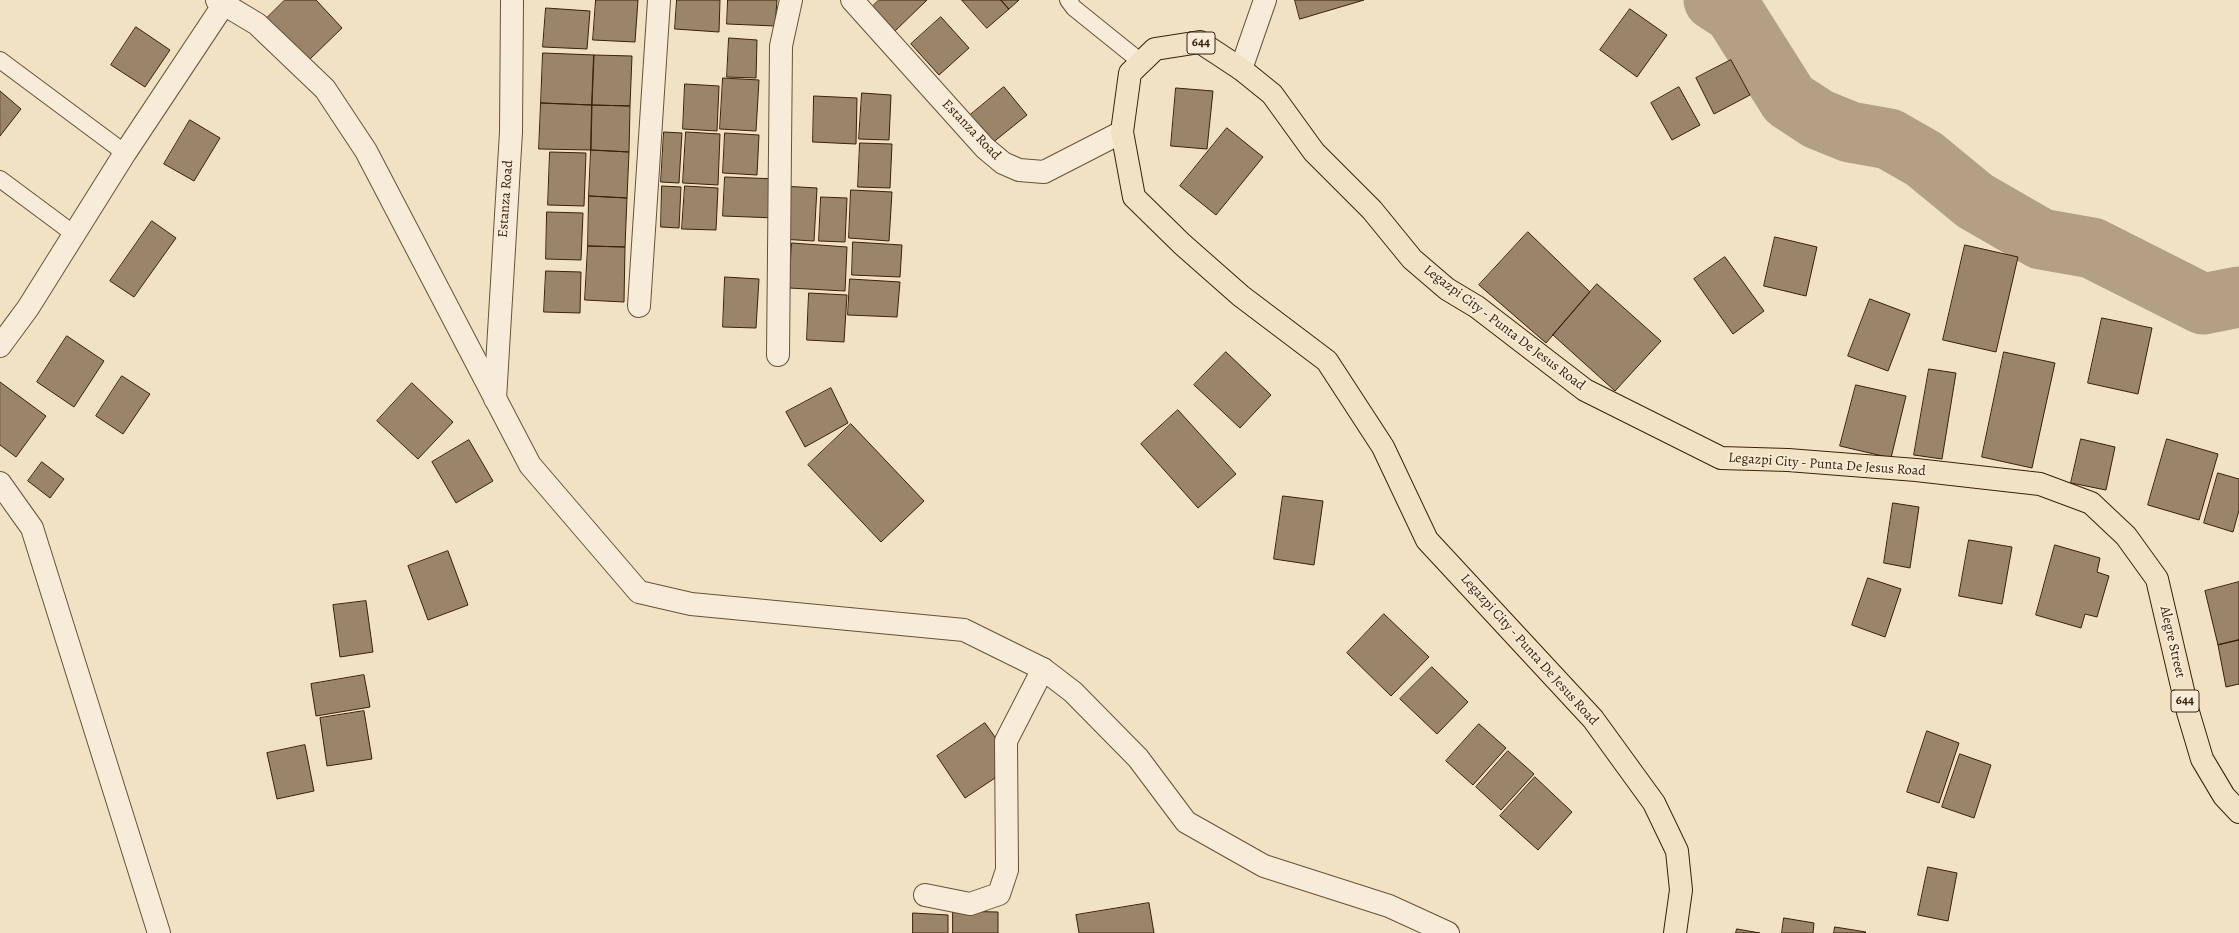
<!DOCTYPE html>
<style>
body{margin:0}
canvas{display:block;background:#f2e2c4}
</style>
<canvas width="2239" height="933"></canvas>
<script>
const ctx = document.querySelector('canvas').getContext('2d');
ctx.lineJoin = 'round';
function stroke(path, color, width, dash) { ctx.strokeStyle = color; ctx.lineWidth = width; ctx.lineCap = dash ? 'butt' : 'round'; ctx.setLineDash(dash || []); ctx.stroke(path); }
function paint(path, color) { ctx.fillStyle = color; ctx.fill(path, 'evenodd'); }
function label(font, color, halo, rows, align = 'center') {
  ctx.font = font + ' Alegreya,serif'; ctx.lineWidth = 3.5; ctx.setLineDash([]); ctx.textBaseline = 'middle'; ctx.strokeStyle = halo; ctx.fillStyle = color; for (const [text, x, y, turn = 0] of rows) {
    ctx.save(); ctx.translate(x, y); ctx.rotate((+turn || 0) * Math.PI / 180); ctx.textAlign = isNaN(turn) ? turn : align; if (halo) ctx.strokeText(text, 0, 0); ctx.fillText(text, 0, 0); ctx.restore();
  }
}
stroke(new Path2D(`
 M1714,0L1734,13L1789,100L1818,119L1850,132L1889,139L1924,159L1975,201L2041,239L2092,248L2203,304L2239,297`), '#b3a084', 61);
const building = new Path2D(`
 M285,0H316L342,28L308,61L267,18Z
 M596,0H638L635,42L593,40Z
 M677,0H720L719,32L675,29Z
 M728,0H777L775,26L727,24Z
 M879,0H927L895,31L872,7Z
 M962,0H1001L1009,9L987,28Z
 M1001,0H1019L1009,9Z
 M1295,0H1364L1300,19Z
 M546,8L590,11L587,49L543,47Z
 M1630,9L1667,35L1637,77L1600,50Z
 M941,17L969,48L939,75L911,44Z
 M136,27L170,50L145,87L111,65Z
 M729,38L757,40L756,78L727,77Z
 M543,53L594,55L592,105L541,103Z
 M594,55L632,56L630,106L592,105Z
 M1731,60L1750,95L1714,114L1696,78Z
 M723,78L759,80L756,131L720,129Z
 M685,84L719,86L717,131L683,129Z
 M1004,87L1027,115L991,144L969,116Z
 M1679,87L1700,125L1672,140L1651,103Z
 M1176,88L1213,91L1207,149L1171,146Z
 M0,91L21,109L0,136Z
 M862,93L891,95L889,140L859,139Z
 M814,96L857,98L856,144L813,142Z
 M541,103L592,105L591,150L539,149Z
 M592,105L630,106L629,152L591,150Z
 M190,120L220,138L194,181L164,164Z
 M1227,128L1263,157L1216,215L1180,186Z
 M664,132L682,133L679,183L661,182Z
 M686,132L720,134L718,185L683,183Z
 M725,133L759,135L757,175L723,173Z
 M860,143L892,144L890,188L858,187Z
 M591,150L629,152L627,198L589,196Z
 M550,152L586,153L584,206L548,205Z
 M725,177L778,179L776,218L723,216Z
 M662,186L681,187L679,228L661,227Z
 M685,186L718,188L716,230L682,229Z
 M782,186L817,188L814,241L780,239Z
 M851,190L892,192L889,241L849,238Z
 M589,196L627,198L625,247L588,246Z
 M821,197L847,198L845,242L819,241Z
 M547,212L583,213L581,260L546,259Z
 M152,221L176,238L134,297L110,281Z
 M1528,232L1590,292L1546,343L1479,285Z
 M1775,237L1817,247L1806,296L1764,286Z
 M853,242L902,245L900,277L852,275Z
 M792,243L847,247L845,291L789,288Z
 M1965,245L2018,257L1996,352L1943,340Z
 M588,246L625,247L624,302L585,300Z
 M1725,257L1764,311L1733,334L1694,279Z
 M546,271L581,272L580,313L544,312Z
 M725,277L759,279L756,328L723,327Z
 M850,279L900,282L897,317L848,315Z
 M1597,284L1661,341L1615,391L1553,335Z
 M809,293L847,295L844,342L807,340Z
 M1870,299L1910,314L1888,371L1848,356Z
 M2102,318L2152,328L2138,394L2088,383Z
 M67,336L104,361L74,407L37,382Z
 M1226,352L1271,395L1240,428L1194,385Z
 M2004,352L2055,363L2032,468L1982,457Z
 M1929,369L1956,373L1942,459L1914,455Z
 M122,376L150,394L123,434L96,416Z
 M0,382L46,416L16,457L0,445Z
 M412,383L453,422L418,459L377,421Z
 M1856,385L1906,396L1891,458L1840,446Z
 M831,388L848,423L805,447L786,412Z
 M1178,410L1236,474L1198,508L1141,444Z
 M851,424L924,501L881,542L808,465Z
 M2081,439L2115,447L2106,490L2071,483Z
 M2167,439L2218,454L2199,520L2148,505Z
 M469,440L493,481L456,503L432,462Z
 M42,462L64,479L50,498L28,481Z
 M2218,473L2239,479V510L2233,532L2204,523Z
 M1283,496L1323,501L1314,565L1274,559Z
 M1893,503L1919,507L1910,568L1884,563Z
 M1969,540L2012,547L2002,604L1959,596Z
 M2055,545L2100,558L2097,572L2109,576L2097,617L2085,614L2081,628L2036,615Z
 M448,551L468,605L428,620L408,566Z
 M1868,578L1901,589L1885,637L1852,625Z
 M2239,582V640L2218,645L2205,591Z
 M366,601L373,652L340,657L333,605Z
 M1384,614L1429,657L1391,696L1347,653Z
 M2239,640V684L2226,687L2218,645Z
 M1432,667L1468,702L1437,734L1400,699Z
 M364,675L370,707L316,716L311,684Z
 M364,711L372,759L327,766L320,718Z
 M985,723L1000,744L995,778L965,798L937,756Z
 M1479,724L1506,748L1473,785L1446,761Z
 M1927,731L1959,743L1939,803L1907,792Z
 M305,745L314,791L277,799L267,753Z
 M1508,751L1534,774L1501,810L1476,787Z
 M1960,754L1991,765L1974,818L1942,807Z
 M1535,777L1572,812L1538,850L1500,816Z
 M1928,867L1957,873L1948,921L1918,915Z
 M1149,903L1154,933H1079L1076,915Z
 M953,911L998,912V933H953Z
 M913,913L948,915V933H913Z
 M1784,918L1814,923L1813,933H1782Z
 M1835,927L1866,932L1865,933H1834Z
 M1737,929L1760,933H1736Z`);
paint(building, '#9a8569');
stroke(building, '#3a2107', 1);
const service = new Path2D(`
 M1068,0L1074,8L1141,62
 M0,60L125,153
 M0,179L74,234`);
const minor = new Path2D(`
 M852,0L985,148L1003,163L1019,170L1044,172L1122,132
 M1241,69L1265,0
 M639,306L659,0
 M0,346L28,308L125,153L224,4
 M778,355L781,46L791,0
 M495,399L511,132L512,0
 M0,483L32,528L159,933
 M925,895L970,904L999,894L1007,870L1006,741L1043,669`);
const tertiary = new Path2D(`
 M217,0L257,24L325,89L366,151L530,465L639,592L691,604L964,630L1043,669L1073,692L1138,758L1186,822L1264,866L1389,906L1448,933`);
const primary = new Path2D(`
 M1675,933L1681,890L1677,851L1654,803L1593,719L1427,540L1383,447L1327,361L1241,296L1182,244L1134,197L1122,132L1130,73L1155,49L1200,42L1241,69L1272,94L1314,152L1372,210L1412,259L1447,289L1477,307L1585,390L1721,458L1788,460L1916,470L2040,484L2091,503L2126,536L2157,579L2188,712L2202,759L2224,796L2239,812`);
stroke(service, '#685136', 18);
stroke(minor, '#685136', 24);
stroke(tertiary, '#685136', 24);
stroke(primary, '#3a2107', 24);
stroke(service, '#f7ecd9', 16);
stroke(minor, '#f7ecd9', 22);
stroke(tertiary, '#f7ecd9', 22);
stroke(primary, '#f2e2c4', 22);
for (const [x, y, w] of [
 [1201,43,28],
 [2185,701,28]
]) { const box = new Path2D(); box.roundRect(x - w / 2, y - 11, w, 22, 3); ctx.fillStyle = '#f7ecd9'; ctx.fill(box); stroke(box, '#3a2107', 1); }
label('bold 13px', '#3a2107', null, [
 ["644",1201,43],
 ["644",2185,701]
]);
label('14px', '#3a2107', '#f7ecd9', [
 ["Estanza Road",971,130,46],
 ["Estanza Road",506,199,-86],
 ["Legazpi City - Punta De Jesus Road",1504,328,37],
 ["Legazpi City - Punta De Jesus Road",1827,465,4],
 ["Alegre Street",2172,642,77],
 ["Legazpi City - Punta De Jesus Road",1529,650,48]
]);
</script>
